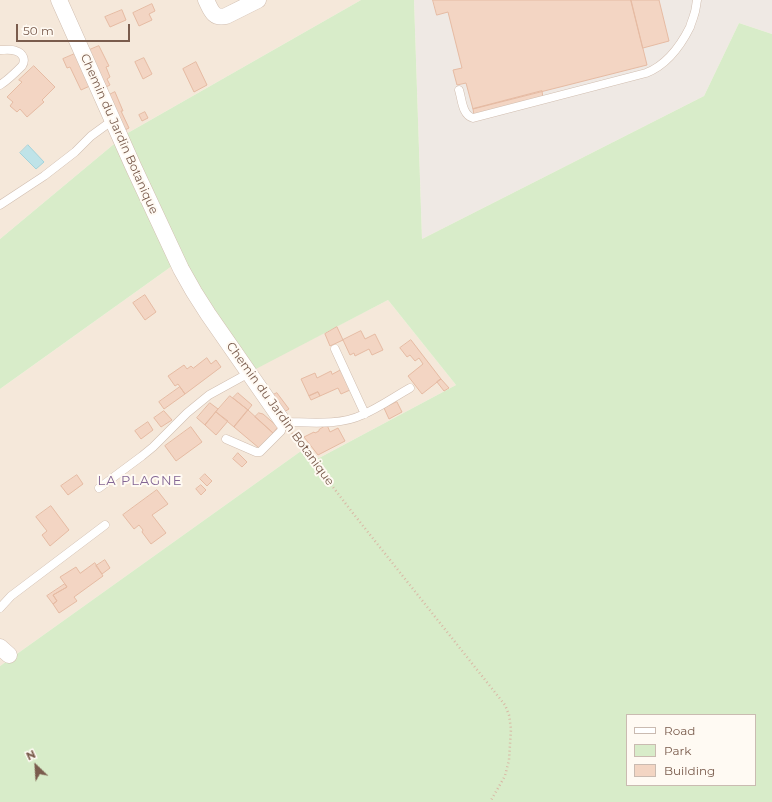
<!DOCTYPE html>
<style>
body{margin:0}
#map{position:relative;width:772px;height:802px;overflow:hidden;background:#fdf6ec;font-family:Montserrat,sans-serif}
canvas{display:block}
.legend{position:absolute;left:626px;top:714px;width:130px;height:72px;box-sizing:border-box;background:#fffaf3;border:1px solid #cabbb1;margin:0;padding:5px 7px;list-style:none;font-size:12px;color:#7a5c4d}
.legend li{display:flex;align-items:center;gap:8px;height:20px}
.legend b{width:20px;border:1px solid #cabbb1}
.north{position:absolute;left:16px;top:746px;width:40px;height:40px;-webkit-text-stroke:3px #fffaf3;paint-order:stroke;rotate:335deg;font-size:11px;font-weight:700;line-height:16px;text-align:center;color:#7a5c4d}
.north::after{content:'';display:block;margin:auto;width:14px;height:18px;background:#7a5c4d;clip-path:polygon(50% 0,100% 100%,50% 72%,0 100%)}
.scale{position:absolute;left:16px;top:24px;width:114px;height:18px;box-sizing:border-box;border:2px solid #7a5c4d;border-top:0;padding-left:5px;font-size:12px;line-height:14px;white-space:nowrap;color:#7a5c4d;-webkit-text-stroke:3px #fffaf3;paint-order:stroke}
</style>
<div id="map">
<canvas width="772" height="802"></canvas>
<ul class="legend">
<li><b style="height:5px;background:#fff"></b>Road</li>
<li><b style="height:11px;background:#d8ecc9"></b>Park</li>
<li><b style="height:11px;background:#f3d5c3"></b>Building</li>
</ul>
<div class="north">N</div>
<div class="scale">50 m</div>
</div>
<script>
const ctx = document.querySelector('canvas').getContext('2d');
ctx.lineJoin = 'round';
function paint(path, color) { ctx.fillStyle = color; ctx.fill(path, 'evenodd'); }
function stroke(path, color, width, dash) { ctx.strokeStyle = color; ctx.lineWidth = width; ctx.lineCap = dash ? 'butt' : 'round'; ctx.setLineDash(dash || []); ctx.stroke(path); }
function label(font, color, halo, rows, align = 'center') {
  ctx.font = font + ' Montserrat,sans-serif'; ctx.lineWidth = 4; ctx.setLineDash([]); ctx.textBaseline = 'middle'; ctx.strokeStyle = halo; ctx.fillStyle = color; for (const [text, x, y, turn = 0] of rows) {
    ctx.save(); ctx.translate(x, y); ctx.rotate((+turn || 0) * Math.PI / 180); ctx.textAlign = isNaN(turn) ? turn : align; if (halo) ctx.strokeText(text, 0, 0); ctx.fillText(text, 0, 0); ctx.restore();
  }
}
paint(new Path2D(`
 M0,0H361L126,134L0,239Z
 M172,266L252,370L388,300L456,385L319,458L301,451L0,666V389Z`), '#f5e8da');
paint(new Path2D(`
 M414,0H772V34L739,23L704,96L422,239Z`), '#efe9e4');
paint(new Path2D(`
 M361,0H414L422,239L704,96L739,23L772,34V802H0V666L301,451L319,458L456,385L388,300L252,371L172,266L0,389V239L126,134ZM627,715H755V785H627Z`), '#d8ecc9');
const water = new Path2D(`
 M28,145L44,162L36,169L20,153Z`);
paint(water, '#bfe3e8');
stroke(water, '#a5d3da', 1);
const building = new Path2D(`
 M433,0H631L647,65L473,109L466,83L457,85L453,70L462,68L448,12L437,15Z
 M631,0H659L669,41L643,48Z
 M152,4L155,11L149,14L152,20L139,26L133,13Z
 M122,10L126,20L110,27L105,17Z
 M99,46L109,66L106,67L110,77L107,79L110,85L104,88L87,51Z
 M77,53L92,85L81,90L70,67L67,68L63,59Z
 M144,58L152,74L143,79L135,62Z
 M196,62L207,85L194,92L183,69Z
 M34,66L55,87L42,100L44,102L27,117L20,109L17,112L10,106L13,102L7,97L22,82L19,80Z
 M542,91L543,98L474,115L473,109Z
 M115,92L123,111H121L129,128L123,131L107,96Z
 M145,112L148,118L142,121L139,115Z
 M145,295L156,312L145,320L133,303Z
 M337,327L343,340L330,346L325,334Z
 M361,331L365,339L375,334L383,350L372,355L369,349L355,356L354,353L350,355L343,340Z
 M411,340L441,379L422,394L408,376L423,364L419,358L415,361L410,355L407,357L400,348Z
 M207,358L211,364L216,360L221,367L185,394L178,384L175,386L168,376L184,365L187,369L191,366L193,368Z
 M341,370L350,390L341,394L338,388L320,396L318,392L309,396L301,379L315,373L317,378L331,371L332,374Z
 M441,379L449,388L444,391L437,382Z
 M180,387L185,394L164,409L159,402Z
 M318,392L320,396L311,400L309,396Z
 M238,393L252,405L248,410L233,398Z
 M277,393L289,409L284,412L271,396Z
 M230,396L248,410L234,427L216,412Z
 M397,402L402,412L389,419L384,408Z
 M210,403L218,409L205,425L197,418Z
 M248,410L273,433L259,448L234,427Z
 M164,411L172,420L161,427L154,418Z
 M216,412L228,421L216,435L205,425Z
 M259,413L263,414L278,427L273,433L255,417Z
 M148,422L153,430L141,439L135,431Z
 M327,425L330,432L338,428L345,441L318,455L304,437L314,432L315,433L319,431V430Z
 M191,427L202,442L176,461L165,446Z
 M238,453L247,462L242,467L233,459Z
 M205,474L212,481L207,486L200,479Z
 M77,475L83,484L68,495L61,486Z
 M201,485L206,490L201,495L196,489Z
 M157,490L168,504L152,515L166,533L151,544L142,532L143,530L139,525L134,529L123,515Z
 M51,506L69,530L50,546L42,535L47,531L36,517Z
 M105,560L110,568L102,574L96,566Z
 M95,563L103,576L74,597L77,601L59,613L53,604L57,601L53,595L67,587L60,577L76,567L80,573Z
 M65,584L67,587L53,595L57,601L53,604L47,596Z`);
paint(building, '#f3d5c3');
stroke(building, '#e6bba3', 1);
const lane = new Path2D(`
 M0,50C5,50 11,49 16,51C23,53 26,60 22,66C18,70 5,82 0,85
 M459,90C462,99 462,115 473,118L646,73C667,65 680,47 690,27C691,23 693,19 694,15C696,10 696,5 697,0
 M0,205L44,176L75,152L91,136L113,120
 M335,349L365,414
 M226,439L256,452H260L281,431L283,422C308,422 339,426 362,415C379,408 394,397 410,388
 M99,488L142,456L153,447L187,413L209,395L249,373
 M0,608L11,596L105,525`);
const street = new Path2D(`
 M59,0L133,166L181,269L194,292L208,314L283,422
 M206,0C211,10 213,19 226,16L258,0
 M0,647L9,655`);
stroke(lane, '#d1beb0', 9);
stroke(street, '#d1beb0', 17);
stroke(new Path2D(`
 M292,433L352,512L505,705L509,715L511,729L509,760L505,776L490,802`), '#d9b8a5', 2.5, [1, 3]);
stroke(lane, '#fff', 8);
stroke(street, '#fff', 16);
label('12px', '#7a5c4d', '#fffaf3', [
 ["Chemin du Jardin Botanique",119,134,66],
 ["Chemin du Jardin Botanique",280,414,54]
]);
ctx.letterSpacing = '1px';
label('13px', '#846695', '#fffaf3', [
 ["LA PLAGNE",140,481]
]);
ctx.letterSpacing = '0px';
</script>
